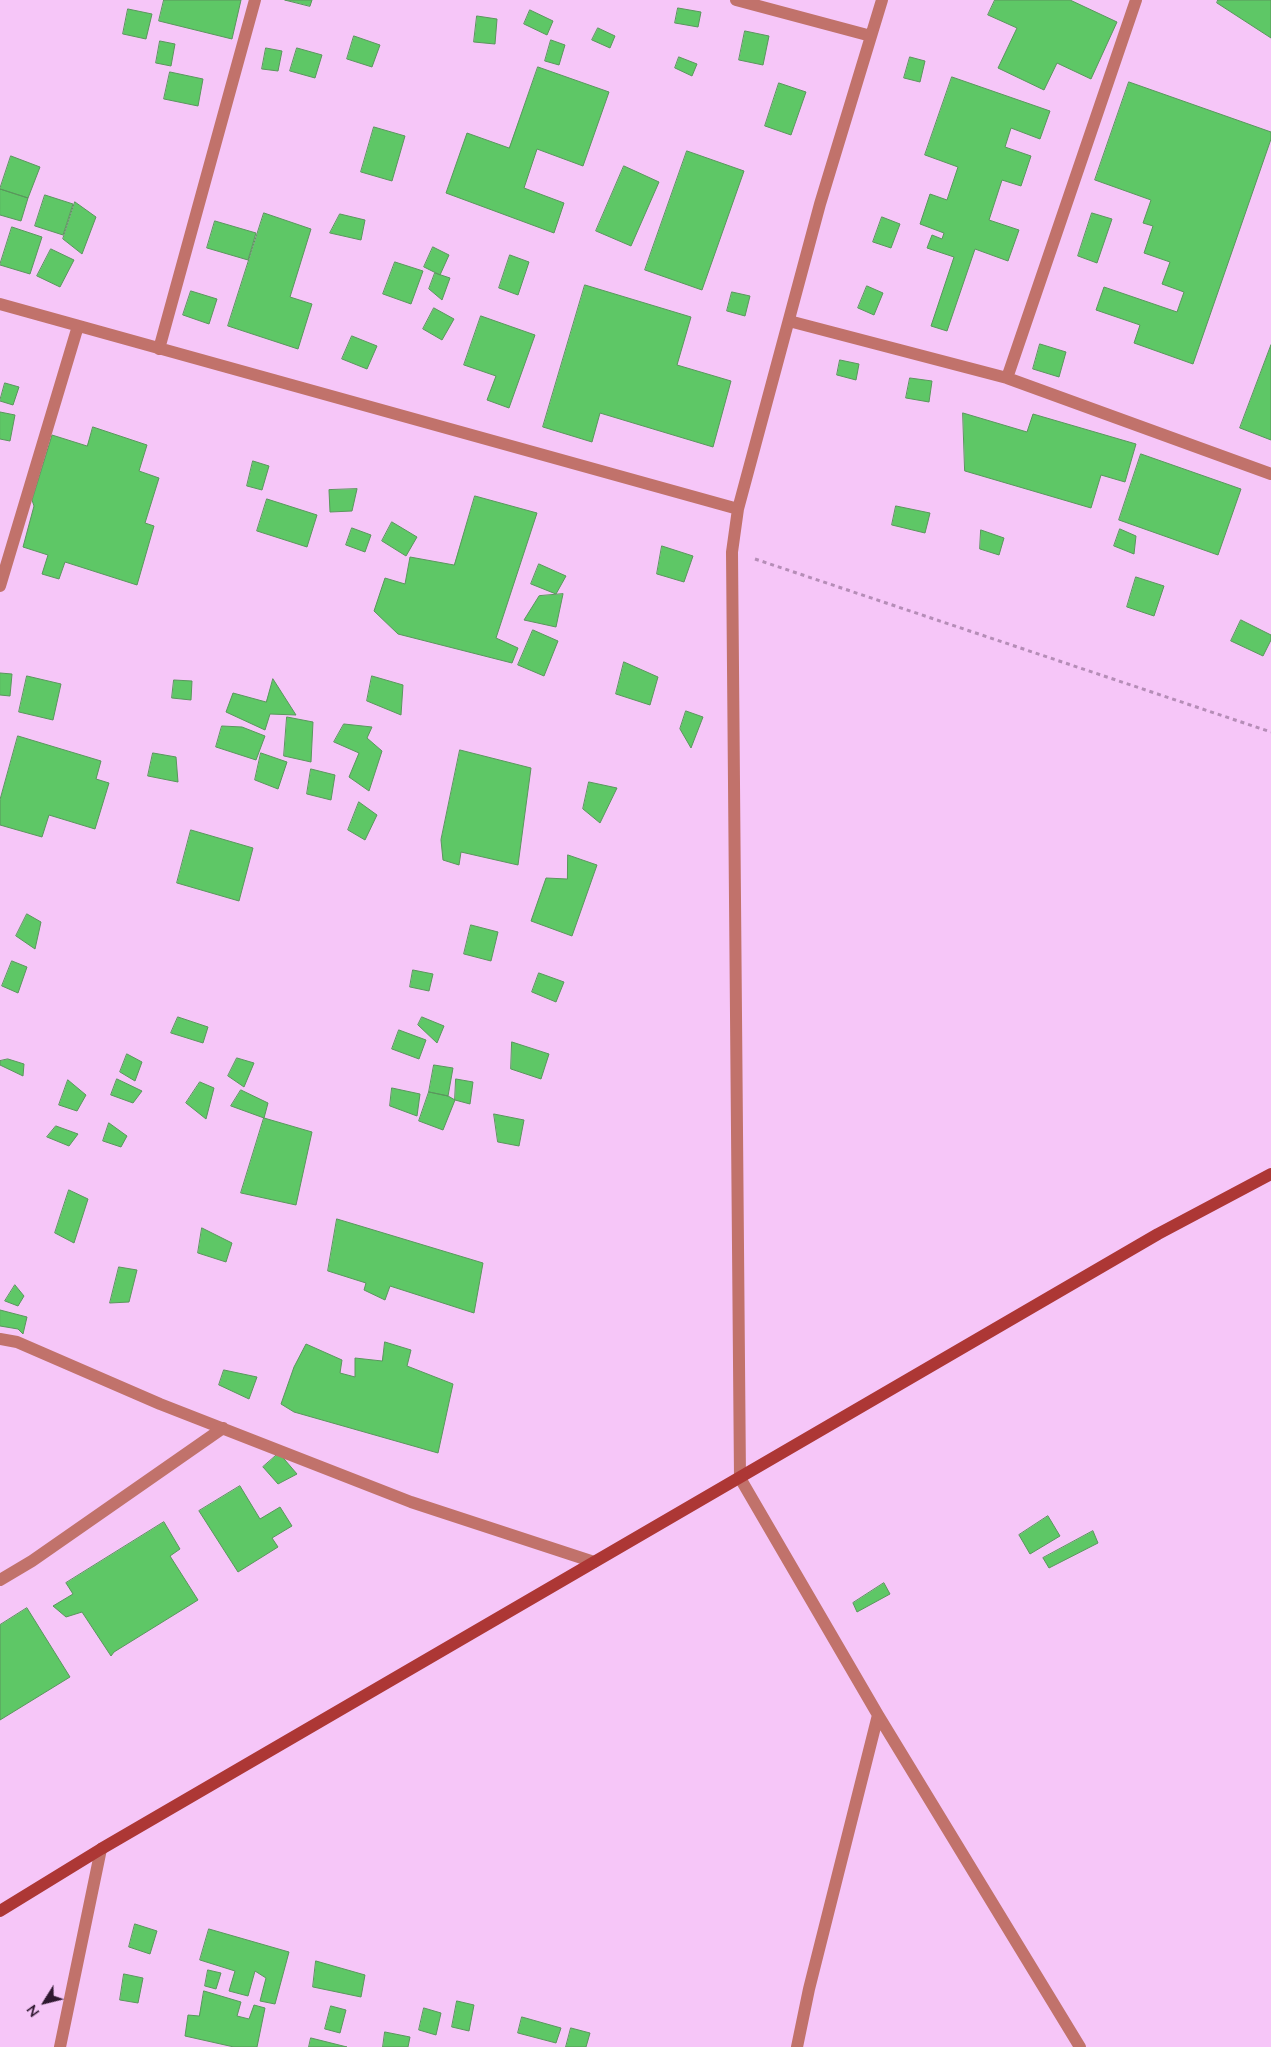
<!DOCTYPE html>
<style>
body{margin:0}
#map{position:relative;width:1271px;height:2047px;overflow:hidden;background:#f6c6f8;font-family:Lato,sans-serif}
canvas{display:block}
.north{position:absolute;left:20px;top:1977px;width:50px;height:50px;-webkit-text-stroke:4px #f6c6f8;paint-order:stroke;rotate:234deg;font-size:14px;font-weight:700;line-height:20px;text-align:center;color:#2f1830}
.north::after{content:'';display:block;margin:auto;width:18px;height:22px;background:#2f1830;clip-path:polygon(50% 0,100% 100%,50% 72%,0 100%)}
</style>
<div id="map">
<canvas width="1271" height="2047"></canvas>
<div class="north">N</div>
</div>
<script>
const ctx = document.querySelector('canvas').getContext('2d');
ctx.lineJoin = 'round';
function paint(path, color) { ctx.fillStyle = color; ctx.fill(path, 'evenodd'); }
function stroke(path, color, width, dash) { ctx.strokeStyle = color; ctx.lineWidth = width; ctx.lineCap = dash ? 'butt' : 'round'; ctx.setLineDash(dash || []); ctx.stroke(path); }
const building = new Path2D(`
 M164,0H241L232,39L159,21Z
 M285,0H312L310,6Z
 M995,0H1070L1117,22L1091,79L1057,63L1044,90L998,68L1017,28L988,15Z
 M1218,0H1271V38L1217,3Z
 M678,8L701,12L698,27L675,23Z
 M128,9L152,14L146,39L123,34Z
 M530,10L553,21L547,35L524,24Z
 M477,16L497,19L495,44L474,42Z
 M598,28L615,36L610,48L592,40Z
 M745,31L769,36L763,65L739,60Z
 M354,36L380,45L372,67L347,59Z
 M551,40L565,45L559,65L545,61Z
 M160,41L175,44L171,66L156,63Z
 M266,48L282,51L278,71L262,69Z
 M297,48L322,55L315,78L290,71Z
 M679,57L697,64L692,76L675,68Z
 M910,57L925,61L920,82L904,78Z
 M538,67L609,92L583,166L537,149L524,188L564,203L554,233L446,193L467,133L509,148Z
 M170,72L203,79L198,106L164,99Z
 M952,77L1050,111L1040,139L1011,128L1005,147L1031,156L1021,186L1002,180L989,220L1019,230L1008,261L975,249L947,331L931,326L954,257L927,248L932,235L942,239L944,233L920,224L930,194L947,200L958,167L925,155Z
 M1129,82L1271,132V139L1193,364L1134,343L1140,325L1096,310L1104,287L1177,312L1184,292L1162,284L1170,262L1144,253L1153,226L1143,223L1151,200L1095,180Z
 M779,83L806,92L791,135L765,126Z
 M374,127L405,136L392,181L361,172Z
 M687,151L744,171L702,290L645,270Z
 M11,156L40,167L28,198L0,189Z
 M624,166L659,182L631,246L596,231Z
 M0,189L28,198L21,221L0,215Z
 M45,195L73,204L63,235L35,226Z
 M75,202L96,217L82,254L63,239Z
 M264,213L311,229L290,297L312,304L298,349L228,326Z
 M1092,213L1112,219L1097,263L1078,256Z
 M340,214L365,220L361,240L330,233Z
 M882,217L900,224L891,248L873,242Z
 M215,221L256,233L248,260L207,248Z
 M12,227L42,237L30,274L0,265Z
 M433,247L449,255L440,275L424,267Z
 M51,249L74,260L60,287L37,276Z
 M510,255L529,262L518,295L499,288Z
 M395,262L423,271L411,304L383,294Z
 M435,273L450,278L442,300L429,289Z
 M585,285L691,317L677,365L731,381L713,447L600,413L592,442L543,427Z
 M867,286L883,293L874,315L858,308Z
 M191,291L217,299L209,324L183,315Z
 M732,292L750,296L745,316L727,311Z
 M434,308L454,319L442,340L423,329Z
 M481,316L535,335L509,408L487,400L496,376L464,365Z
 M352,336L377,346L367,369L342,359Z
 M1040,344L1066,352L1059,377L1033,369Z
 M1271,345V440L1240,428Z
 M840,360L859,364L856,380L837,375Z
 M910,378L932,381L929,402L906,398Z
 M5,383L19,387L13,405L0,401Z
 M0,412L15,415L10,441L0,439Z
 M963,413L1027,432L1033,414L1136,444L1125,482L1101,475L1091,508L965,471Z
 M93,427L147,445L139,471L159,478L145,523L154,526L137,585L65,562L59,579L42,574L48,555L23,547L34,506L32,500L52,435L87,446Z
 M1141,454L1241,489L1218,555L1119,520Z
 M253,461L269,466L262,490L247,486Z
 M357,489L352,511L330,512L329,490Z
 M475,496L537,513L496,638L518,648L512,663L398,634L374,611L385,578L405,584L410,557L454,565Z
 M267,499L317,515L307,547L257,531Z
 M896,506L930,513L925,533L892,525Z
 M392,522L417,537L406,556L382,541Z
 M352,528L371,535L365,552L346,545Z
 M1120,529L1136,536L1134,554L1114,546Z
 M981,530L1004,538L999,555L980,549Z
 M662,546L693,556L684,582L657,574Z
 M539,564L566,576L556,594L531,584Z
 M1136,577L1164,586L1154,616L1127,607Z
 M563,594L556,627L524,620L539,596Z
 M1241,620L1271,635V640L1263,656L1231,641Z
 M533,630L558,641L544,676L518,665Z
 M624,662L658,677L650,705L616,694Z
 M0,673L12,674L10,696L0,695Z
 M27,676L61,684L53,720L19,712Z
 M372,676L403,685L401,715L367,701Z
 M273,679L296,715L270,714L265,730L226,712L233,693L266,702Z
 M174,680L192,681L191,700L172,698Z
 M686,711L703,717L691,748L680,729Z
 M287,717L313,722L311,762L284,756Z
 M344,724L372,727L367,738L382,751L369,791L349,777L359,753L334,742Z
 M222,726L242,727L265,736L256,760L216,747Z
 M18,736L101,761L96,779L109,783L95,829L49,815L42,837L0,825V800Z
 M460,750L531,768L518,865L461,852L459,865L443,860L441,840Z
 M153,753L176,757L178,782L148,776Z
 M261,753L287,762L278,789L255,780Z
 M311,769L335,775L331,800L307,794Z
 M589,782L617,788L600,823L583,809Z
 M359,802L377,815L365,840L348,830Z
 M191,830L253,848L239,901L177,883Z
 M568,855L597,865L572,936L531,921L546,878L567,879Z
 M27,914L41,922L35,949L16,936Z
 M471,925L498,932L491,961L464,954Z
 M12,961L27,967L18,993L2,986Z
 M413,970L433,974L429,991L410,987Z
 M539,973L564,982L556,1002L532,992Z
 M178,1017L208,1027L203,1043L171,1033Z
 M422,1017L444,1026L437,1043L418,1025Z
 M399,1030L426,1040L419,1059L392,1049Z
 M512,1042L549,1054L541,1079L511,1069Z
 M127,1054L142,1062L135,1081L120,1072Z
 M237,1058L254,1063L244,1087L228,1076Z
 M8,1059L24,1064L23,1076L0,1065V1061Z
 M434,1065L453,1068L448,1096L429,1092Z
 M117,1079L142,1091L133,1103L111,1095Z
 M456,1079L473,1082L470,1104L455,1100Z
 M68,1080L86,1095L77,1111L59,1105Z
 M200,1082L214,1088L206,1119L186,1103Z
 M392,1088L420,1094L417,1116L390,1106Z
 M241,1090L268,1103L264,1118L231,1106Z
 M429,1092L448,1096L455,1100L443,1130L419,1121Z
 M494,1114L524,1120L519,1146L498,1142Z
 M264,1118L312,1132L296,1205L241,1193Z
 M109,1123L127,1136L121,1147L103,1141Z
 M56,1126L78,1134L69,1146L47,1137Z
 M69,1190L88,1199L74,1243L55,1233Z
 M337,1219L483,1263L474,1313L390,1286L385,1300L364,1290L366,1283L328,1271Z
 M202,1228L232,1243L226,1262L198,1253Z
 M119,1267L137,1270L129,1302L110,1303Z
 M15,1285L24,1296L18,1306L5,1301Z
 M0,1310L27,1317L23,1334L18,1329L0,1326Z
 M385,1342L411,1350L407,1366L453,1384L438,1453L294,1412L281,1404L294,1367L306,1344L342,1360L340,1373L355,1377V1358L382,1361Z
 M224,1370L257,1377L249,1399L219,1385Z
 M279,1453L297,1474L278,1484L263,1467Z
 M240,1486L260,1519L280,1507L292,1526L272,1538L278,1547L238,1572L199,1511Z
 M1048,1516L1060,1536L1030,1554L1019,1535Z
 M164,1522L180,1549L170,1556L198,1600L114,1652L111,1656L82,1612L66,1617L53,1606L73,1594L66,1583Z
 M1093,1531L1098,1543L1049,1568L1043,1558Z
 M884,1583L890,1594L857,1612L853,1603Z
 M27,1608L70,1677L0,1720V1625Z
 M135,1924L157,1931L150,1954L129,1947Z
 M209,1929L289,1952L275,2004L260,2001L266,1978L255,1971L248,1996L229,1991L235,1971L200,1960Z
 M316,1961L365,1975L361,1997L313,1987Z
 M208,1970L221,1973L216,1989L205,1986Z
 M124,1974L143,1978L138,2003L120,2000Z
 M204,1991L241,2002L237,2016L249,2019L254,2005L265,2008L257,2047H234L185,2036L188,2015L199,2016Z
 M457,2001L474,2005L469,2031L452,2027Z
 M331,2006L346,2010L340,2033L325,2029Z
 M424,2008L441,2013L436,2035L419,2030Z
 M522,2017L561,2028L556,2043L518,2033Z
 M571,2028L590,2033L586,2047H566Z
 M385,2032L410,2037L408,2047H383Z
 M311,2038L347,2047H309Z`);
paint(building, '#5ec766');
stroke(building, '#5a965d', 1);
stroke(new Path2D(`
 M755,559L1271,732`), '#b58db7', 3, [4, 4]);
stroke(new Path2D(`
 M736,0L871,36
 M882,0L820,204L738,509L732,552L740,1478L878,1715L1080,2047
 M0,304L738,509
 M789,321L1007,378L1271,474
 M159,349L255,0
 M1007,378L1136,0
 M0,586L78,326
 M0,1339L17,1342L160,1404L411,1502L594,1562
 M0,1580L32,1561L223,1428
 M60,2047L101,1849
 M797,2047L809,1989L878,1715`), '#c1726b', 12);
stroke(new Path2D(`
 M0,1911L101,1849L1158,1234L1271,1174`), '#ad3735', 12);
</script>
